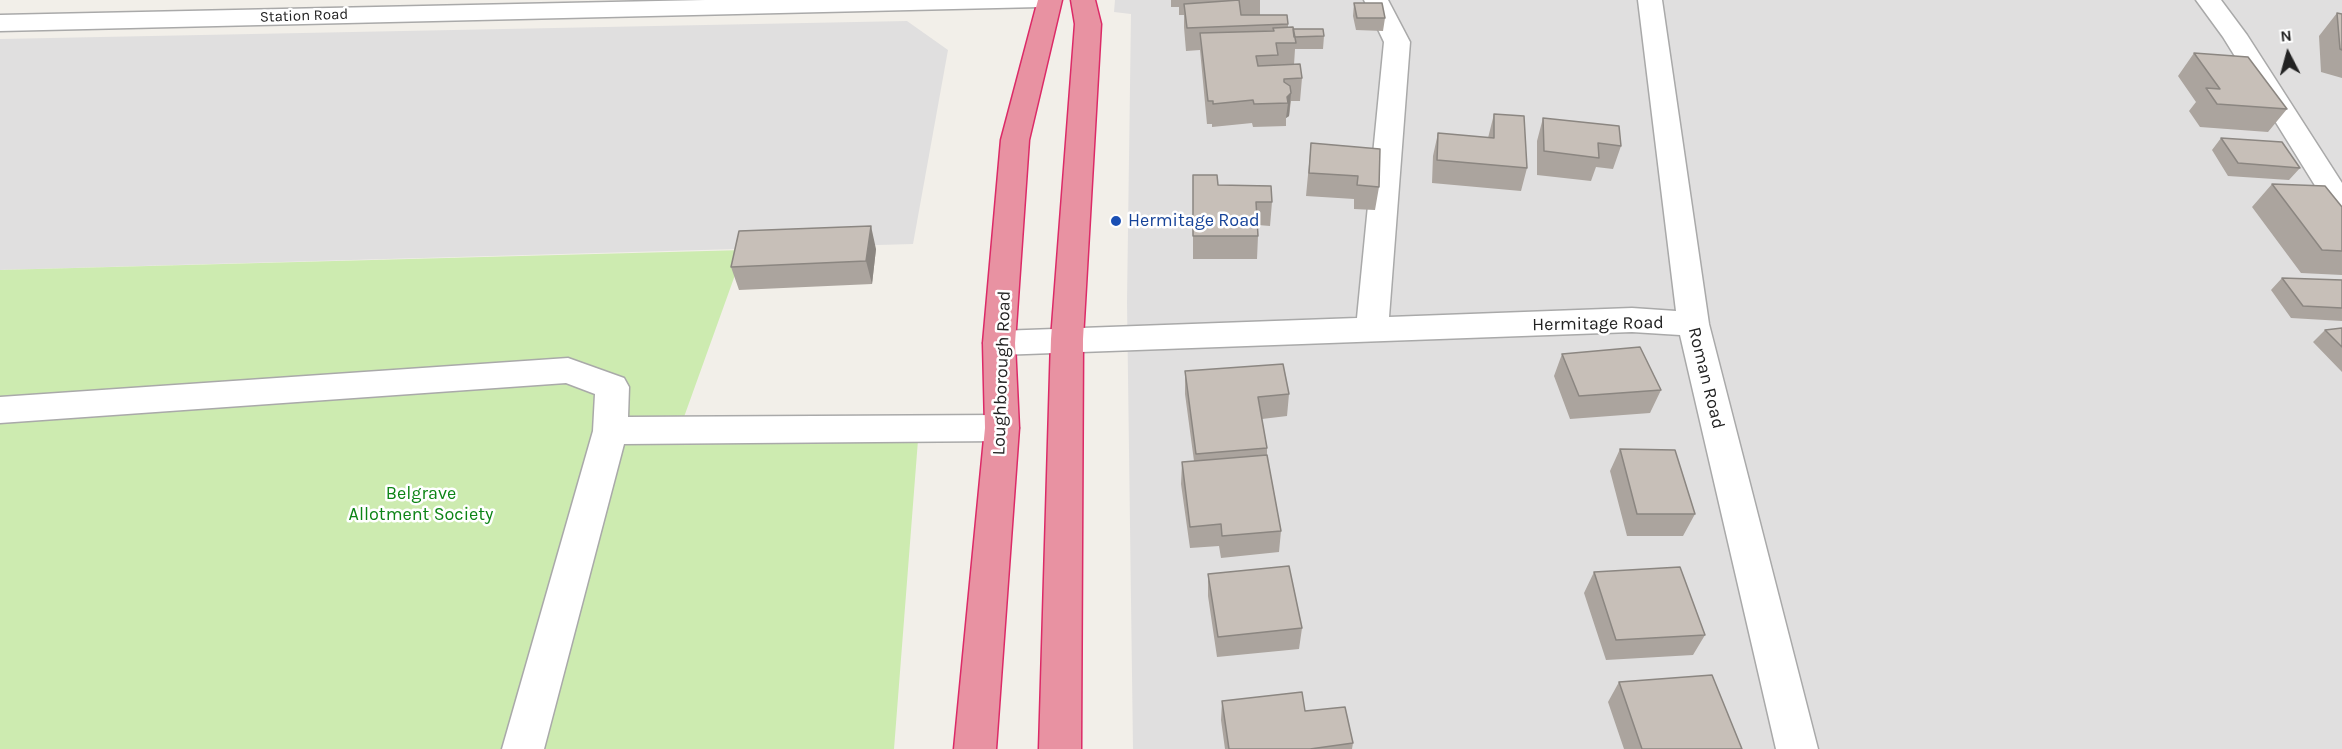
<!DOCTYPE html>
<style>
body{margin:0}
#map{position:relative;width:2342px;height:749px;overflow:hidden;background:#f2efe9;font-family:Karla,sans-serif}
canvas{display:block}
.north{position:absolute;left:2258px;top:24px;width:60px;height:60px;-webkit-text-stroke:4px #fff;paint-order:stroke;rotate:354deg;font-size:16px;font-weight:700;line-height:24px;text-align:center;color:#222}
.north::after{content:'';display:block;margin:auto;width:21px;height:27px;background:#222;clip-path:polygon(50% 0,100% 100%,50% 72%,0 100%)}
</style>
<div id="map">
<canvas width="2342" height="749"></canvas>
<div class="north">N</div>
</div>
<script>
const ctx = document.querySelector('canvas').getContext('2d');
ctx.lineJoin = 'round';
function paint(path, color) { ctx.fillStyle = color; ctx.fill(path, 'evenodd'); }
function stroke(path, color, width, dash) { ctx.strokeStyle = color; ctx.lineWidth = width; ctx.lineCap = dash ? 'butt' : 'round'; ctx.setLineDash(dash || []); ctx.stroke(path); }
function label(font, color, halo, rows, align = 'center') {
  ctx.font = font + ' Karla,sans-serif'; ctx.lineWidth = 5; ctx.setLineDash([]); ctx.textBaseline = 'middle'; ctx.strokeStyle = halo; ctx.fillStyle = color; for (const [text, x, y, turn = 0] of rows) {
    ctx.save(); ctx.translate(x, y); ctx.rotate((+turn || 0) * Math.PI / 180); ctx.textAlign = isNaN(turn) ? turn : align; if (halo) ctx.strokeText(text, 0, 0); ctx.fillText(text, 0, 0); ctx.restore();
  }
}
paint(new Path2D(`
 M1115,0H2342V749H1133L1127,302L1131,14L1114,12Z
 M907,21L948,50L913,244L0,270V39Z`), '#e0dfdf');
paint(new Path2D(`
 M744,250L675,442L918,440L894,749H0V270Z`), '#cdebb0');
const minor = new Path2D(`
 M705,0H1052L1049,5L1040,7L0,31V15Z
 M1364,0H1388L1410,42L1389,317L1632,308L1676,311L1638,0H1662L1709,324L1818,749H1776L1680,335L1632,332L999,355L988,351L983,343L988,335L999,331L1357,318L1384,42Z
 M2196,0H2221L2247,35L2342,183V216L2332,213L2223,37Z
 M568,358L624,378L629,387L628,417L1002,415L1014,419L1019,428L1014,437L1002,441L624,444L544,749H502L593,431L595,394L566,383L0,423V397Z`);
const highway = new Path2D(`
 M1038,0H1062L1029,140L1015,343L1019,428L996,749H954L985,428L983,343L1001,140Z
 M1071,0H1095L1101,24L1083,339L1081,749H1039L1051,339L1075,24Z`);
stroke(minor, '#a9a9a9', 3);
stroke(highway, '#dc2a67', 3);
paint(minor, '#fff');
paint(highway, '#e892a2');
paint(new Path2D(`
 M1171,0H1260V15L1288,24V27L1293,29L1324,36L1323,49H1295L1294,65L1302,78L1300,101H1291L1289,116L1286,118V126L1253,127L1252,123L1212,127V124H1207L1200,50L1186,51L1184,27V15H1179V7H1171Z
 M1354,3L1385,18L1383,31L1356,30L1353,16Z
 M2337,13L2342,14V78L2321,72L2319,36Z
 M2194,53L2287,109L2268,132L2200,127L2189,111L2196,102L2178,76Z
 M1494,114L1527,168L1521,191L1432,183L1433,156L1438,133L1488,138Z
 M1543,118L1621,146L1613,169L1596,167L1591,181L1537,175V141Z
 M2221,138L2300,168L2289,180L2228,176L2212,150Z
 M1311,143L1379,187L1375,210L1354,209V199L1306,196Z
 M1193,175L1218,185L1272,202L1270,226L1258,225V236L1257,259H1193Z
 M2272,184L2342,207V275L2301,273L2252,207Z
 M876,249L872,284L739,290L731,267Z
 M2282,278L2342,280V321L2291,318L2271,290Z
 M2342,328V372L2313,342L2325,330Z
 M1562,354L1661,390L1650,413L1570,419L1554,376Z
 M1185,371L1289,394L1287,416L1262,419L1267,448V455L1281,531L1279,552L1221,558L1219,546L1190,548L1181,484L1182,462L1194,461L1185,394Z
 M1620,449L1695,514L1683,536H1627L1610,471Z
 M1594,572L1705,635L1693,655L1606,660L1584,593Z
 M1208,574L1302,628L1299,649L1217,657L1208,596Z
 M1619,682L1742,749H1624L1608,702Z
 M1222,701L1305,711L1353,743L1352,749H1225L1221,720Z`), '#aba49e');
paint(new Path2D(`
 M1291,93L1289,116L1286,118L1288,103L1287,97Z
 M871,226L876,249L872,284L866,261Z`), '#8b8681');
const building = new Path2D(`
 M1239,0L1241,15H1287L1288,24L1187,28L1184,4Z
 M1354,3H1382L1385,18H1357Z
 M2337,13L2342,14V50L2340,49Z
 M1293,27L1296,43H1276L1278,55L1256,56L1258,66L1300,64L1302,78L1284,79V82L1290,86L1291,93L1287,97L1288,103L1254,104L1253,100L1213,104V101H1208L1200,33L1274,31L1273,28Z
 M1293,29H1323L1324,36L1294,37Z
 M2194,53L2248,57L2287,109L2217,104L2206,88L2220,89Z
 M1494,114L1524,116L1527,168L1437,160L1438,133L1494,138Z
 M1543,118L1619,126L1621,146L1598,143L1599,158L1544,151Z
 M2221,138L2282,142L2300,168L2238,163Z
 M1311,143L1380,149L1379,187L1357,185L1358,176L1309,173Z
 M1193,175H1217L1218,185L1271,186L1272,202H1256L1258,236H1193Z
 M2272,184L2325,186L2342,207V251L2322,250Z
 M871,226L866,261L731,267L739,231Z
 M2282,278L2342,280V308L2303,306Z
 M2342,328V347L2325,330Z
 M1640,347L1661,390L1579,396L1562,354Z
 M1283,364L1289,394L1258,397L1267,448L1196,454L1185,371Z
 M1620,449L1675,450L1695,514H1637Z
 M1267,455L1281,531L1222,536L1221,524L1190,527L1182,462Z
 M1289,566L1302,628L1218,637L1208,574Z
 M1680,567L1705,635L1616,640L1594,572Z
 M1712,675L1742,749H1642L1619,682Z
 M1302,692L1305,711L1345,707L1353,743L1310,749H1229L1222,701Z`);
paint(building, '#c7bfb8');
stroke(building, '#8b8681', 1.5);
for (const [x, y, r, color] of [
 [1116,221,6,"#1a4fb4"]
]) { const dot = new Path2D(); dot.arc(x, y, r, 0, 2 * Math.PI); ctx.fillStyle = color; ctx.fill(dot); stroke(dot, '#fff', 2); }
label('15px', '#222', '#fff', [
 ["Station Road",304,16,-2]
]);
label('18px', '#164399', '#fff', [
 ["Hermitage Road",1128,221]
], 'left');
label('18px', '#222', '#fff', [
 ["Hermitage Road",1598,324,-1],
 ["Loughborough Road",1002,373,-88],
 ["Roman Road",1706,378,76]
]);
label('18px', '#0c8416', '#fff', [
 ["Belgrave",421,494],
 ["Allotment Society",421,515]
]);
</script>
